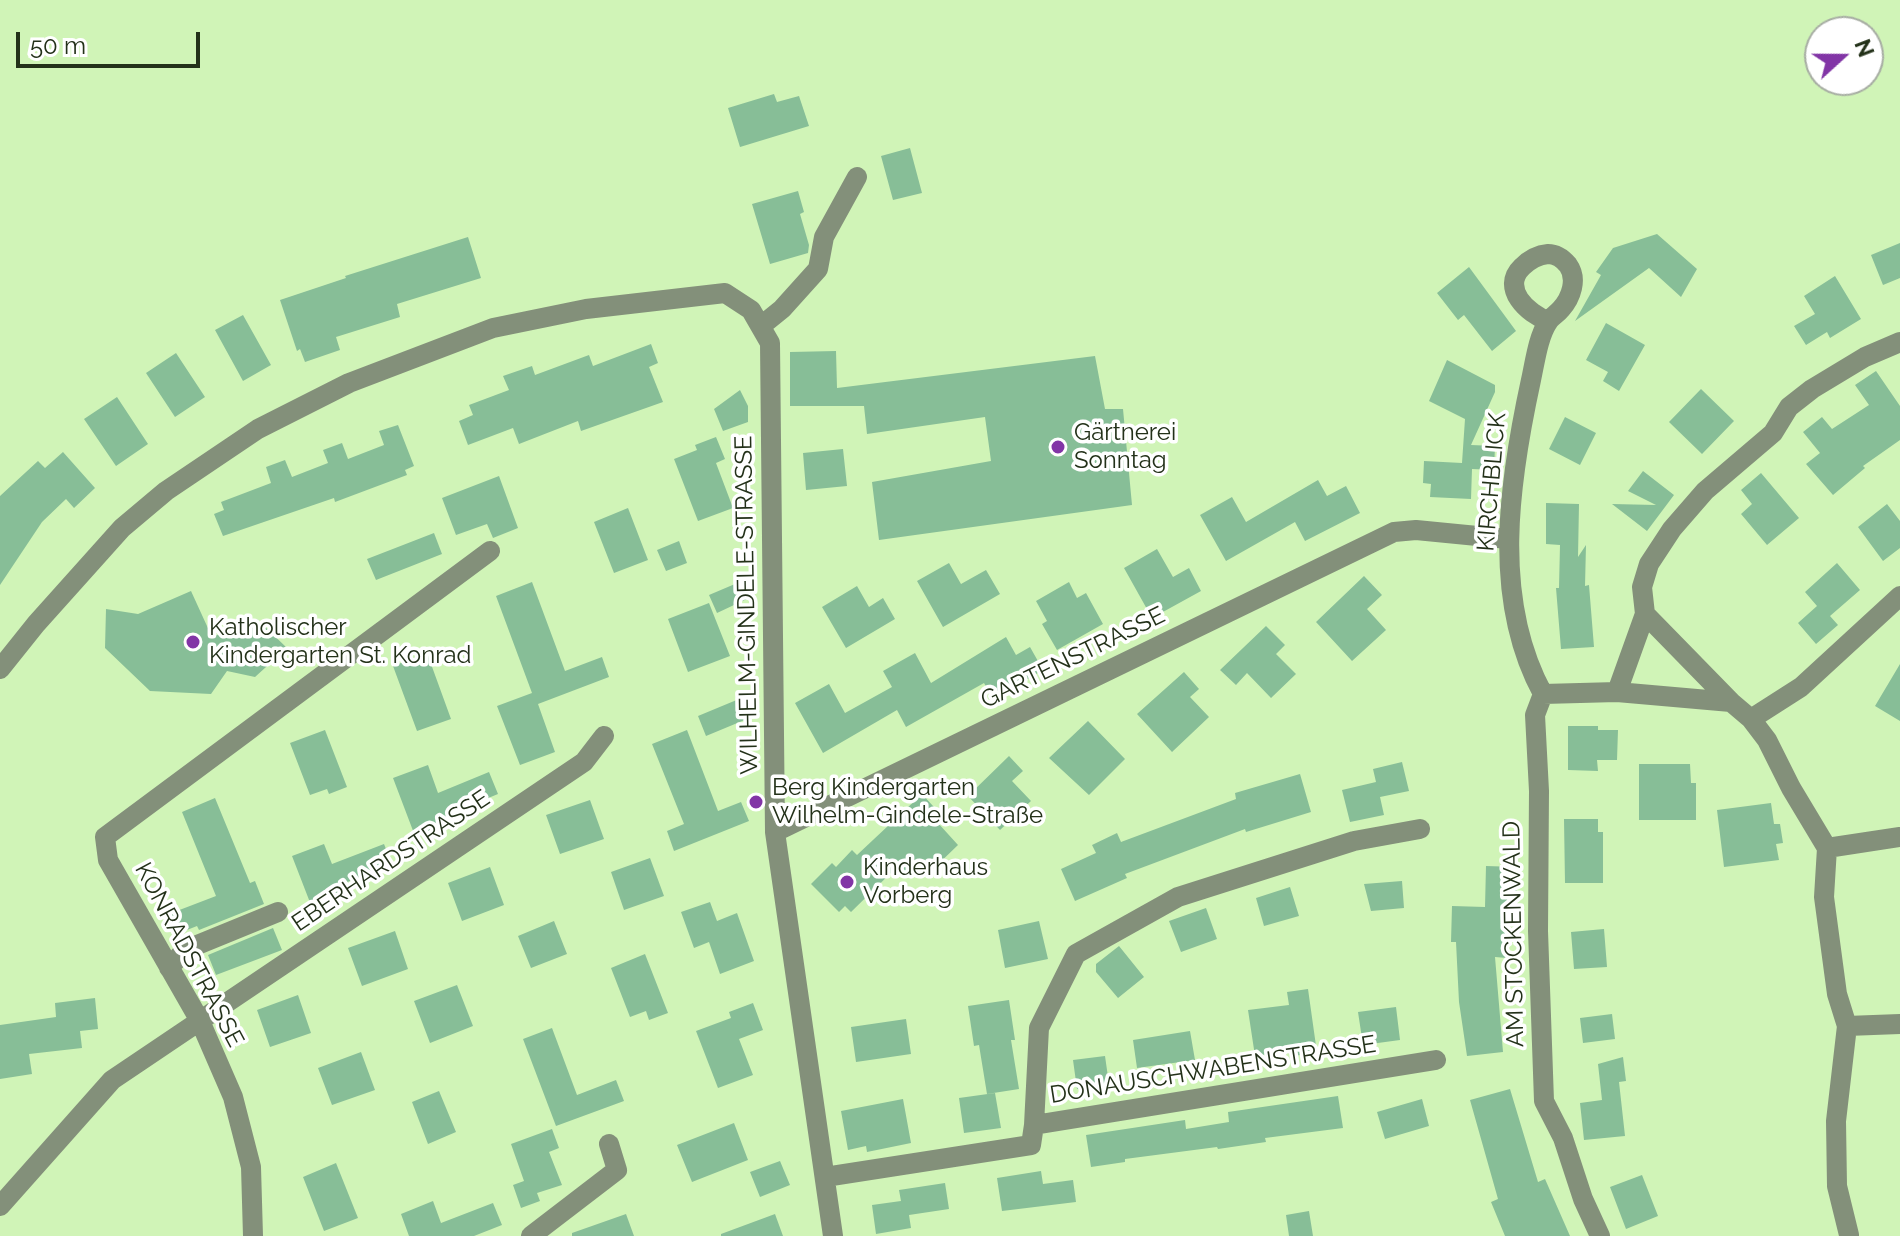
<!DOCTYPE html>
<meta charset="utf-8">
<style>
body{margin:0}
#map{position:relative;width:1900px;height:1236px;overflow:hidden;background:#d0f4b7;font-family:Raleway,sans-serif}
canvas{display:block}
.north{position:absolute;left:1804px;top:16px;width:80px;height:80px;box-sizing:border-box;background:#fff;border:2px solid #a7ada3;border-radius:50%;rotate:69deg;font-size:22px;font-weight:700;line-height:32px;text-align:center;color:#233119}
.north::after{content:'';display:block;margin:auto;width:28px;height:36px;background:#8235a6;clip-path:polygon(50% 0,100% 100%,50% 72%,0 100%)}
.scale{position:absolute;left:16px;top:32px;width:184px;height:36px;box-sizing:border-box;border:4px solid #233119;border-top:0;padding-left:10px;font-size:24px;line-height:28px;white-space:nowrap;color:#233119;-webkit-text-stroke:6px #fff;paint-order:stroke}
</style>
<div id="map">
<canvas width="1900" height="1236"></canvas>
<div class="north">N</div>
<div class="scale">50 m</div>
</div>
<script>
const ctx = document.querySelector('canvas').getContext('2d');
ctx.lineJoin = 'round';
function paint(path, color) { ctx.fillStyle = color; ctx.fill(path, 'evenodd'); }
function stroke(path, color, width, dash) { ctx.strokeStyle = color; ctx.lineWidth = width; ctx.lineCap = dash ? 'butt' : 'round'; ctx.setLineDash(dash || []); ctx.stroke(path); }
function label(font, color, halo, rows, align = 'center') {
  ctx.font = font + ' Raleway,sans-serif'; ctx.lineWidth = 7; ctx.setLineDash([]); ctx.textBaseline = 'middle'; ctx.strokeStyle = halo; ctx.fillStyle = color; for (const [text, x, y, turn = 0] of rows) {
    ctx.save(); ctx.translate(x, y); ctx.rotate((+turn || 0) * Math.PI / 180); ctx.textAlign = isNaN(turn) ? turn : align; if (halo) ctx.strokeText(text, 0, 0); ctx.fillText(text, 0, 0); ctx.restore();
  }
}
paint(new Path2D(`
 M774,94L777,102L799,96L809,126L740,147L728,108Z
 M910,148L922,193L893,200L881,156Z
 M798,191L804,212L800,214L809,245L808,253L770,264L752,204Z
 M1657,234L1697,269L1681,297L1649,268L1575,321L1601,275L1596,272L1613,248Z
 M468,237L481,278L397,304L400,317L336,337L340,350L305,362L300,349L297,351L280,300L346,278L345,276Z
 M1900,243V278L1883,285L1871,255Z
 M1469,267L1516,331L1492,351L1464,315L1458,320L1437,293Z
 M1835,276L1861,319L1830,338L1827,332L1806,345L1794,326L1815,314L1804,296Z
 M243,315L271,365L243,381L215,330Z
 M1606,323L1645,345L1619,391L1603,381L1608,372L1586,360Z
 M651,344L658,363L649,367L663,402L581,431L578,421L519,444L513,428L468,445L459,421L473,415L469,405L509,390L503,376L532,366L535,375L589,355L593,366Z
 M836,351L837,388L1095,356L1105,409H1123L1132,505L879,540L872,482L991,461L985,417L867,434L864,406H790V352Z
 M176,353L205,397L175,417L146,373Z
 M1447,360L1495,385V392L1471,445L1495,446L1494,470L1472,469L1471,499L1430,497L1431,484L1423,483L1424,461L1462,463L1465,419L1429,401Z
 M1876,371L1900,406V440L1863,466L1865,468L1833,495L1806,464L1820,453L1803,432L1822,417L1832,429L1869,405L1855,385Z
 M1701,389L1734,421L1702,454L1669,422Z
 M740,390L748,406V422L723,431L714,409Z
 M117,397L148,444L116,466L84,419Z
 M1565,417L1596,433L1580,465L1549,449Z
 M398,425L414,466L405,470L407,475L335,502L334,498L223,536L214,514L224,510L221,502L271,483L266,467L285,460L292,477L328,463L323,450L342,443L348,459L384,445L379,431Z
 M716,437L725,459L716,463L733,508L698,521L674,459L697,450L695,445Z
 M843,449L847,486L806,490L803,453Z
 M63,452L95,488L74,508L66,499L42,522L0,585V496L38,461L45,468Z
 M1643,471L1674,495L1647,531L1612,504L1656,505L1628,491Z
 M1761,473L1799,518L1767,545L1741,514L1752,504L1741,490Z
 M499,476L518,528L493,538L487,524L456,535L442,498Z
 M1318,480L1327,496L1346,486L1360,513L1305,541L1295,522L1226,561L1200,515L1232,497L1246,522Z
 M1546,503L1579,504L1578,557L1586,545L1585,586L1589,585L1594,647L1561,649L1556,588H1559L1560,545L1546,544Z
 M1887,504L1900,521V548L1883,561L1858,527Z
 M628,508L648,560L614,573L594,522Z
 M434,533L442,554L376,580L367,559Z
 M679,541L687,563L666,571L657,550Z
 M1157,549L1173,577L1189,568L1201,591L1152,618L1124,568Z
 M949,563L961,584L986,570L1000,594L943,627L917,581Z
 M1837,563L1860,590L1830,616L1838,625L1816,644L1798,623L1817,606L1805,592Z
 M1364,576L1382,595L1367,609L1386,630L1352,661L1316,622Z
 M742,581L749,598L717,613L709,595Z
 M532,582L565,671L602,657L609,677L538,704L555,752L520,765L497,706L532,693L496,596Z
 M1069,582L1077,598L1086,593L1103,624L1057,650L1042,624L1047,621L1036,601Z
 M857,586L869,607L883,598L895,619L846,648L822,607Z
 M191,591L212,637L257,619L287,648L255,677L227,671L211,694L150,691L105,648L106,609L138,614Z
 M709,603L730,656L688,672L668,619Z
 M1266,626L1285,645L1276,654L1296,674L1271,698L1247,673L1236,685L1220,670Z
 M1006,637L1016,655L1030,647L1043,670L993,699L984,683L906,727L897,710L823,753L795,703L829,684L845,713L892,687L883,671L915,653L931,683Z
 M427,653L451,719L417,731L393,666Z
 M1900,664V721L1875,706Z
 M1184,672L1199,689L1190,697L1209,717L1172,752L1137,714Z
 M739,699L747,719L706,736L698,716Z
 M1088,721L1125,759L1089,795L1049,758Z
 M1568,726H1598V730H1618L1617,760H1597L1598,771L1568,770Z
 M325,730L347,787L329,794L327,789L310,795L290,743Z
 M687,730L718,811L741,802L749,821L674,851L667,831L684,824L652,744Z
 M1009,756L1023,771L1012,781L1031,801L1000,830L968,796Z
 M1402,762L1409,791L1380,797L1384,815L1350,822L1342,790L1376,782L1373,769Z
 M1639,764H1690L1691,783H1696V820H1639Z
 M428,765L438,793L489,772L498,794L447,815L450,823L415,836L393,778Z
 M1300,774L1311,812L1246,832L1245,829L1125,874L1127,878L1075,901L1061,869L1096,853L1092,845L1117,833L1121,842L1236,799L1235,793Z
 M922,794L944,818L938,823L958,845L928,874L915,861L904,872L898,866L851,912L845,906L839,912L811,884L832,863L836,867L852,850L857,855Z
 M215,798L250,883L255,881L264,904L199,930L197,926L177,934L169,914L216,896L182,812Z
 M590,800L604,839L560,854L546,815Z
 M1771,803L1774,824H1780L1783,843L1776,844L1779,860L1724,867L1717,810Z
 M1564,819H1598V832H1603V883H1565Z
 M324,844L332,864L384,844L392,864L340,885L343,893L311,905L292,856Z
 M650,858L664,896L624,910L611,872Z
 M1486,866L1517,867L1516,926H1508L1507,958L1495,957L1503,1052L1467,1056L1459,1002L1456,942H1451L1452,906L1485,907Z
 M490,867L504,905L462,921L448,883Z
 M1402,881L1404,908L1371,911L1364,884Z
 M1290,887L1299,916L1264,926L1256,898Z
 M710,902L717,921L737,913L754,961L720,974L709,942L694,948L681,912Z
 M1206,908L1217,939L1181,952L1169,921Z
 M554,921L567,954L531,968L518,936Z
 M1039,921L1048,959L1005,968L998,930Z
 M273,928L282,950L216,975L208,955Z
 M1604,929L1607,967L1574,969L1571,932Z
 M395,931L408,969L362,986L348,948Z
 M1119,946L1144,977L1118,998L1096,972V964Z
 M645,954L668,1013L649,1020L646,1011L630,1017L611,968Z
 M457,985L473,1026L430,1043L414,1001Z
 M1308,989L1317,1053L1293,1056L1292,1051L1255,1056L1248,1010L1289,1005L1287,992Z
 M298,995L311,1033L270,1047L257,1010Z
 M95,998L98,1029L80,1031L82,1048L29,1054L32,1074L0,1079V1025L56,1017L55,1003Z
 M1009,1000L1015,1040H1011L1019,1089L987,1094L979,1045L974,1046L968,1006Z
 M753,1003L763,1030L739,1039L753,1075L718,1088L696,1031L731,1018L729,1012Z
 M1396,1007L1400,1040L1363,1045L1358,1012Z
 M1612,1014L1615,1039L1583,1043L1580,1018Z
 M906,1019L911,1054L856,1062L851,1027Z
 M552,1028L577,1095L616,1080L624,1101L556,1126L523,1039Z
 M1190,1031L1195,1060L1137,1068L1133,1040Z
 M361,1052L375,1090L332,1105L318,1068Z
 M1105,1056L1109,1084L1077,1089L1073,1060Z
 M1623,1057L1626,1081L1619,1082L1625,1136L1584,1140L1580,1103L1602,1100L1598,1064Z
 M1510,1089L1538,1182L1545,1179L1570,1236H1505L1491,1202L1498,1199L1470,1100Z
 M439,1091L456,1132L428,1144L412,1102Z
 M995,1093L1001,1128L964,1133L959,1098Z
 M1338,1096L1343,1128L1265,1138L1266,1142L1218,1149L1217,1147L1125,1159V1162L1091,1167L1086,1135L1185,1120L1186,1129L1229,1122L1228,1112Z
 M903,1099L911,1143L867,1152L866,1146L848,1150L841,1111Z
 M1422,1099L1429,1126L1385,1139L1377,1112Z
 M734,1123L748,1160L692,1182L677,1145Z
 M552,1129L559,1148L549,1152L562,1185L537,1193L540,1201L521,1208L513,1185L524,1181L511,1144Z
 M780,1161L790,1185L760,1197L750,1172Z
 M336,1163L358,1218L324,1231L303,1177Z
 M1041,1171L1043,1184L1073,1180L1076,1202L1002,1211L997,1178Z
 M1642,1175L1658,1216L1626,1229L1610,1187Z
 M945,1183L949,1209L909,1215L911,1228L876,1234L872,1205L901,1201L899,1190Z
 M433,1201L441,1223L493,1203L502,1225L474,1236H409L401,1214Z
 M1309,1211L1313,1236H1289L1286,1215Z
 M626,1214L634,1236H572V1233Z
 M775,1214L783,1236H721V1234Z`), '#87be97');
stroke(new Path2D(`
 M761,326L782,309L818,269L824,237L857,177
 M1645,614L1642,587L1649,564L1672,529L1705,491L1773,433L1789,407L1812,389L1865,357L1900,342
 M0,669L36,624L122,528L166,491L258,429L349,383L493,328L586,309L725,293L751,310L770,343L775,832L833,1236
 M1617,692L1645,614L1731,702
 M1543,694C1491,599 1509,481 1531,380C1535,362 1538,337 1548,322C1551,317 1557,314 1561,309C1571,298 1578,279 1568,265C1563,259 1556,254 1548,254C1537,255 1529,260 1522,267C1500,288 1528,314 1548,321
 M1751,719L1801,687L1900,596
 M775,832L1394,532L1416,530L1508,539
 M1827,848L1900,837
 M169,968L185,950L278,912
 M1847,1026L1900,1024
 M1034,1125L1039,1028L1076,954L1178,897L1354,841L1420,829
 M825,1177L1031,1145L1034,1125L1436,1060
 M0,1206L112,1080L584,762L604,736
 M253,1236L251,1167L233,1097L200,1021L108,860L105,837L490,551
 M531,1236L617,1170L609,1144
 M1600,1236L1583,1199L1563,1138L1544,1101L1538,931L1539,791L1535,715L1543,694L1617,692L1731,702L1751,719L1767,740L1791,788L1827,848L1824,897L1837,994L1847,1026L1836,1121L1837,1186L1849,1235`), '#83907a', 20);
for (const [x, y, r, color] of [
 [1058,447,8,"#8235a6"],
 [193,642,8,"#8235a6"],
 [756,802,8,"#8235a6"],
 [847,882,8,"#8235a6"]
]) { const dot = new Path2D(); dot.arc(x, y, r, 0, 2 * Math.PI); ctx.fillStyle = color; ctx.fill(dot); stroke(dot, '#fff', 3); }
label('24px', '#233119', '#fff', [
 ["Gärtnerei",1074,433],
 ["Sonntag",1074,461],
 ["Katholischer",209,628],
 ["Kindergarten St. Konrad",209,656],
 ["Berg Kindergarten",772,788],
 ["Wilhelm-Gindele-Straße",772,816],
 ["Kinderhaus",863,868],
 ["Vorberg",863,896]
], 'left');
label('24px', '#233119', '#fff', [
 ["KIRCHBLICK",1492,482,-85],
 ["WILHELM-GINDELE-STRASSE",747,605,-91],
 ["GARTENSTRASSE",1073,658,-26],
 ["EBERHARDSTRASSE",391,861,-34],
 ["AM STOCKENWALD",1514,934,-91],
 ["KONRADSTRASSE",189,955,62],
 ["DONAUSCHWABENSTRASSE",1213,1070,-9]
]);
</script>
